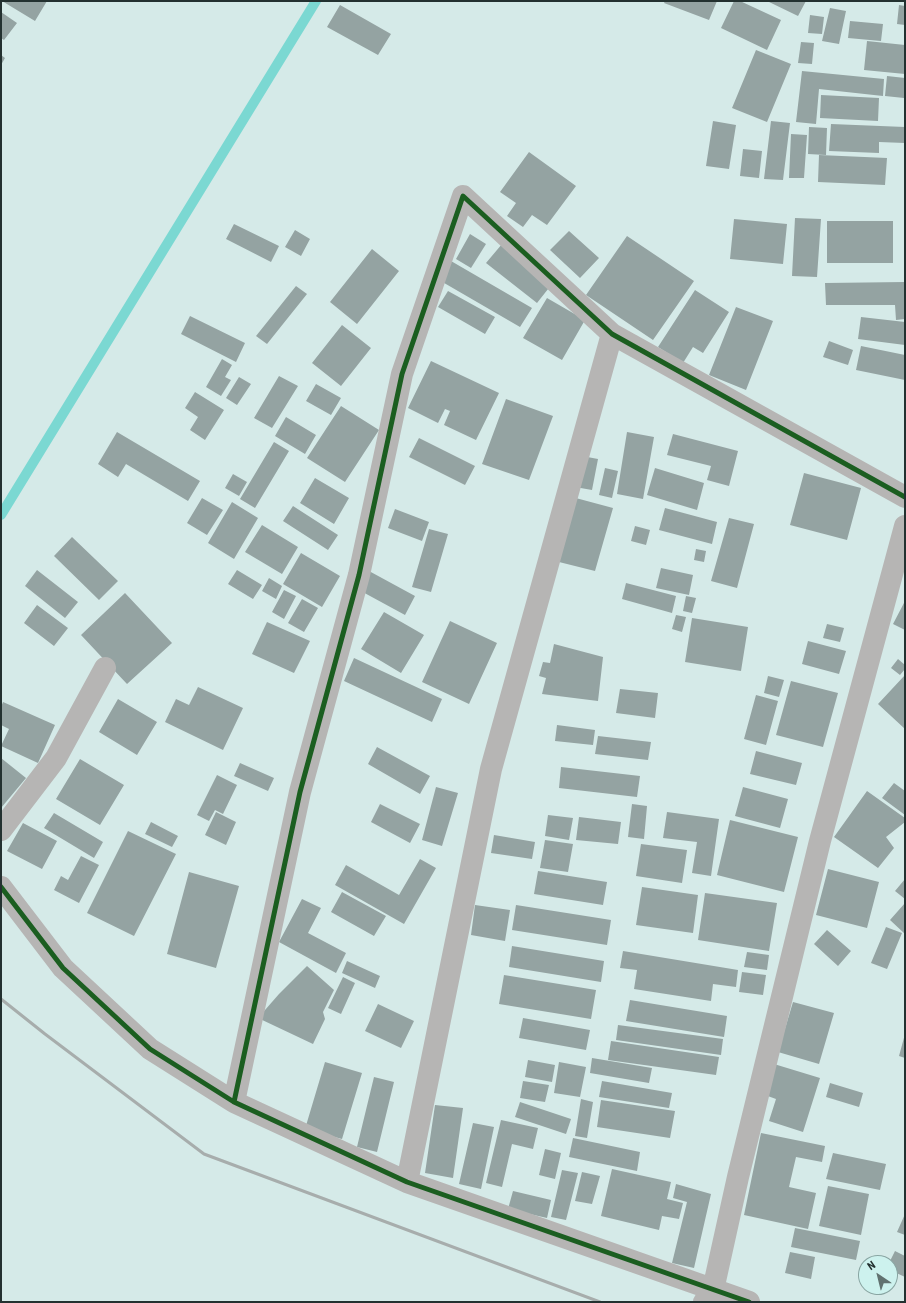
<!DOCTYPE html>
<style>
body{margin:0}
#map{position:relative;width:906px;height:1303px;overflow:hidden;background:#d5eae8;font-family:"Roboto Condensed",sans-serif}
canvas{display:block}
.frame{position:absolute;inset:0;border:2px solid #233130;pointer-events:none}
.north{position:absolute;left:858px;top:1255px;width:40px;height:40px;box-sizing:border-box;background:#cdf2ee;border:1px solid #89a5a2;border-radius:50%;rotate:325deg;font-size:11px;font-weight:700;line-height:16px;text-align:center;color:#233130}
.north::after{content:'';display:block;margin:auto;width:14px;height:18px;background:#617270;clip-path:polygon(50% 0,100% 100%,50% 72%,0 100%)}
</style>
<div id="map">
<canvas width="906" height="1303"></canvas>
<div class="frame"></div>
<div class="north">N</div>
</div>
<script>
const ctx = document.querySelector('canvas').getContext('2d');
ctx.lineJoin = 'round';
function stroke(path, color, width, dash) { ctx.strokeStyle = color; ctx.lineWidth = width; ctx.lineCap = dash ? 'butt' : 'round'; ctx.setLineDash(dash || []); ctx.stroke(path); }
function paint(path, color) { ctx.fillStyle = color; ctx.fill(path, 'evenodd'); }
stroke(new Path2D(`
 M1,515L316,1`), '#7bd8d2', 10);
paint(new Path2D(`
 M2,1H47L35,21Z
 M665,1H717L709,20L664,3Z
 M734,1H740L781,20L767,50L721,28Z
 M767,1H806L798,16Z
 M340,5L391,34L378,55L327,27Z
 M899,5L905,6V25L897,24Z
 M830,8L846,11L839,44L822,41Z
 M1,12L17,23L4,40L1,38Z
 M810,15L824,17L822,34L808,33Z
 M850,21L883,24L881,41L848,38Z
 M867,41L905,45V74L864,70Z
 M801,42L814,43L812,64L798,63Z
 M756,50L791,64L767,122L732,108Z
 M1,55L5,58L1,65Z
 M802,71L884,79L883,96L819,89L816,124L796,122Z
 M887,76L905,78L904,98L885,96Z
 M821,95L879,98L878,121L820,118Z
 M713,121L736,125L729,169L706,166Z
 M771,121L790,123L783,180L764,179Z
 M831,124L905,127V143L879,142V153L829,151Z
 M809,127L827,128L826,155L808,154Z
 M791,134L807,135L804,178H789Z
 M743,149L762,151L759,178L740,176Z
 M529,152L576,186L547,225L532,215L523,227L507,216L516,203L500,192Z
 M819,155L887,158L885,185L818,182Z
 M795,218L821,219L817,277L792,276Z
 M734,219L787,224L783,264L730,259Z
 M827,221H893V263H827Z
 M234,224L279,246L271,262L226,239Z
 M295,230L310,239L301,256L285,247Z
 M569,231L599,258L580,278L550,250Z
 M470,234L486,244L471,268L456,259Z
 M627,236L694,281L653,340L586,295Z
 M502,244L552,284L537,303L486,263Z
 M372,249L399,271L357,324L330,302Z
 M451,261L532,308L520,327L439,280Z
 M905,282V319L896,320L895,305H826L825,283Z
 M296,286L307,294L267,344L256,336Z
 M695,290L729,312L703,353L693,347L683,363L658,347Z
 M448,291L495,317L485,334L438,307Z
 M547,298L585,320L562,360L523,338Z
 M736,307L773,321L746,390L709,375Z
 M190,316L245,343L236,362L181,334Z
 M861,317L905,322V345L858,339Z
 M342,325L371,348L341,386L312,363Z
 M829,341L853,350L848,365L823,357Z
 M861,346L905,355V380L856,370Z
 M222,359L232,365L225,377L231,380L221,396L206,387Z
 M431,361L499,393L476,440L444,425L450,411L445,409L438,423L408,408Z
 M279,376L298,386L272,428L254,418Z
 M239,377L251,384L237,405L226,398Z
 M316,384L341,398L331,415L306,401Z
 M195,392L224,410L205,440L190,430L198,417L185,408Z
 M506,399L553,416L529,480L482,464Z
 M341,406L379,430L345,482L307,458Z
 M286,417L316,435L305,454L275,436Z
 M117,432L200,481L188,501L126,464L118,477L98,464Z
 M627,432L654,437L643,499L617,494Z
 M673,434L738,451L729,486L707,480L711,466L667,455Z
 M419,438L475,466L465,485L409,457Z
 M274,442L289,451L255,508L240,499Z
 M582,456L598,459L592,490L575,487Z
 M605,468L618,471L612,498L599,495Z
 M655,468L704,483L697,510L647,495Z
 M804,473L861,488L847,540L790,525Z
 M233,474L247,482L239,496L225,488Z
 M315,478L349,498L334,524L300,503Z
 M572,497L613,508L595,571L555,561Z
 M202,498L223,510L207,535L187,523Z
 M232,502L258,518L234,559L208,543Z
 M293,506L338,535L328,550L283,521Z
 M665,508L717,522L712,544L659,530Z
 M395,509L429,522L422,541L388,528Z
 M729,518L754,524L737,588L711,581Z
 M262,525L298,547L282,574L245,552Z
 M635,526L650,530L646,545L631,541Z
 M429,529L448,534L431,592L412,587Z
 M72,537L118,581L99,600L54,556Z
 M696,549L706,551L704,562L694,560Z
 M301,553L340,576L322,607L283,584Z
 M661,568L693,575L689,595L656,588Z
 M37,570L78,602L65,618L25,586Z
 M237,570L262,585L253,599L228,584Z
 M369,571L415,596L405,615L359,590Z
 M269,578L282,586L276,599L262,591Z
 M626,583L676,596L672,613L622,599Z
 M284,590L296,596L284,619L272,612Z
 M125,593L172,643L127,684L81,635Z
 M686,596L696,598L692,613L683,611Z
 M302,599L318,608L304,632L288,623Z
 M905,601V630L893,624Z
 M37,605L68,628L54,646L24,623Z
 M384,612L424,635L401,673L361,649Z
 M676,615L686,617L682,632L672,629Z
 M692,618L748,627L741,671L685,662Z
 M450,621L497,643L469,704L422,682Z
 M267,622L310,641L294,673L252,654Z
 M827,624L844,628L840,642L823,638Z
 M808,641L846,651L839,674L802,664Z
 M554,644L603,657L598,701L542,694L546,678L539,676L543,662L550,663Z
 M354,658L442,699L432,722L344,681Z
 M898,659L905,665V669L900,675L891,668Z
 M905,675V729L878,704Z
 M768,676L784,680L779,697L764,693Z
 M791,681L838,693L823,747L776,735Z
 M198,687L243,708L223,750L165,722L176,699L189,705Z
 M620,689L658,693L655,718L616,713Z
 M756,695L778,701L766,745L744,739Z
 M118,699L157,722L137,755L99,732Z
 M3,702L55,725L38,763L1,746L9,729L1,725V707Z
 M557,725L595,730L593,745L555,741Z
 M598,736L651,742L648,760L595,754Z
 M377,747L430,776L420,794L368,764Z
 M756,751L802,763L796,785L750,774Z
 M1,758L26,778L1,808Z
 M80,759L124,785L100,825L56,799Z
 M240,763L274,778L268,791L234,776Z
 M561,767L640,776L637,797L559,788Z
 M217,775L237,785L223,814L215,810L209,821L197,815Z
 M894,783L905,791V815L882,798Z
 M436,787L458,793L442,846L422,840Z
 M743,787L788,799L780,828L735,816Z
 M867,791L905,818V822L886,837L894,848L878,868L834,837Z
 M380,804L420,824L410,843L371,822Z
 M632,804L647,806L644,839L628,837Z
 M216,812L236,822L226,845L205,835Z
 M667,812L719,819L711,876L692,873L697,842L663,838Z
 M54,813L103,842L94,858L44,828Z
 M548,815L573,818L569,840L545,836Z
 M579,817L621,822L618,844L576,840Z
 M730,820L798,837L784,892L717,875Z
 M151,822L178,836L172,847L145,834Z
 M23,823L57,841L42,869L7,851Z
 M128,831L176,854L134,936L87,913Z
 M494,835L535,842L532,859L491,853Z
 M545,840L573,844L568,872L540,868Z
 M641,844L687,850L682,883L636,876Z
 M81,856L99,865L79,903L54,890L61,876L68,880Z
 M420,859L436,868L404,924L335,885L346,865L399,895Z
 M828,869L879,882L867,928L816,915Z
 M538,871L607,882L603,905L534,894Z
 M189,872L239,886L216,968L167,954Z
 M905,879V899L895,891Z
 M642,887L698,895L693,933L636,925Z
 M342,892L386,916L374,936L331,912Z
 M705,893L777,903L769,951L698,940Z
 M302,899L321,908L308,933L346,953L336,973L279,942Z
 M905,903V934L890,920Z
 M475,905L510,910L505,941L471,935Z
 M516,905L611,920L607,945L512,930Z
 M886,927L902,933L887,969L871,963Z
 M827,930L851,951L838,966L814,944Z
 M512,946L604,961L601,982L509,967Z
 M623,951L738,970L736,987L713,984L711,1001L634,989L637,970L620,968Z
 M747,952L769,955L767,970L744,967Z
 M347,961L380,976L375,988L342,973Z
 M307,966L334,990L323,1012L325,1019L313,1044L258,1018L279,994Z
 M742,972L766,975L763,995L739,992Z
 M504,975L596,990L591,1019L499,1004Z
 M343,977L355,983L341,1014L328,1008Z
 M630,1000L727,1016L724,1037L626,1021Z
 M793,1002L834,1013L819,1064L778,1052Z
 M378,1004L414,1021L401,1048L365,1031Z
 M523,1018L590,1030L586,1050L519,1038Z
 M618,1025L723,1039L721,1055L616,1040Z
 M905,1034V1058L899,1056Z
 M611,1041L719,1057L716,1075L608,1060Z
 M592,1058L652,1068L649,1083L590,1073Z
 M528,1060L555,1065L552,1082L525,1077Z
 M325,1062L362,1073L342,1139L305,1129Z
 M559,1062L586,1067L580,1097L554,1093Z
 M774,1064L820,1078L803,1132L769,1121L776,1099L765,1095Z
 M374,1077L394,1082L377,1152L357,1147Z
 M523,1081L549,1085L545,1102L520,1098Z
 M602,1081L672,1093L669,1108L599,1097Z
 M830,1083L863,1093L859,1107L826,1097Z
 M581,1099L593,1102L587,1138L575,1136Z
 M601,1100L675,1111L670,1138L597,1127Z
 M520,1102L571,1119L566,1134L515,1117Z
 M435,1105L463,1108L453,1178L425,1173Z
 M501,1120L538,1128L533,1149L512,1144L502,1187L486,1183Z
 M473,1123L494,1127L481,1189L459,1184Z
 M761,1133L825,1146L822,1162L796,1157L789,1187L816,1193L808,1229L744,1215Z
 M573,1138L640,1152L637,1171L569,1157Z
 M545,1149L561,1153L555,1179L539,1175Z
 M833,1153L886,1164L880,1190L826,1179Z
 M612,1169L671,1182L667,1199L683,1203L679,1219L662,1216L659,1230L601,1216Z
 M562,1170L578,1173L566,1220L551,1217Z
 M582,1172L600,1176L592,1204L575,1201Z
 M676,1184L711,1194L694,1268L672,1263L687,1202L673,1198Z
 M828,1186L869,1194L861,1235L819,1226Z
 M513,1191L551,1200L547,1218L508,1209Z
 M905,1214V1235L897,1232Z
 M795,1228L860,1241L856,1260L791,1247Z
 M895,1251L905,1256V1277L890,1270L889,1263Z
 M790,1252L815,1257L811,1279L785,1273Z`), '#94a3a2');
stroke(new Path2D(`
 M1,830L56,758L105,668
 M1,887L63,968L150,1049L234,1102L407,1182L749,1302
 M234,1102L300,792L359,575L402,374L463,196L612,334L905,497
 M407,1182L491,769L612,334
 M704,1302L713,1290L738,1177L820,841L905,526`), '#b6b5b4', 22);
stroke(new Path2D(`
 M1,999L45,1034L204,1154L600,1302`), '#a7adac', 3);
stroke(new Path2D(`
 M1,887L63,968L150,1049L234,1102L407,1182L749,1302
 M234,1102L300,792L359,575L402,374L463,196L612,334L905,497`), '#1b5e20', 5);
</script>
